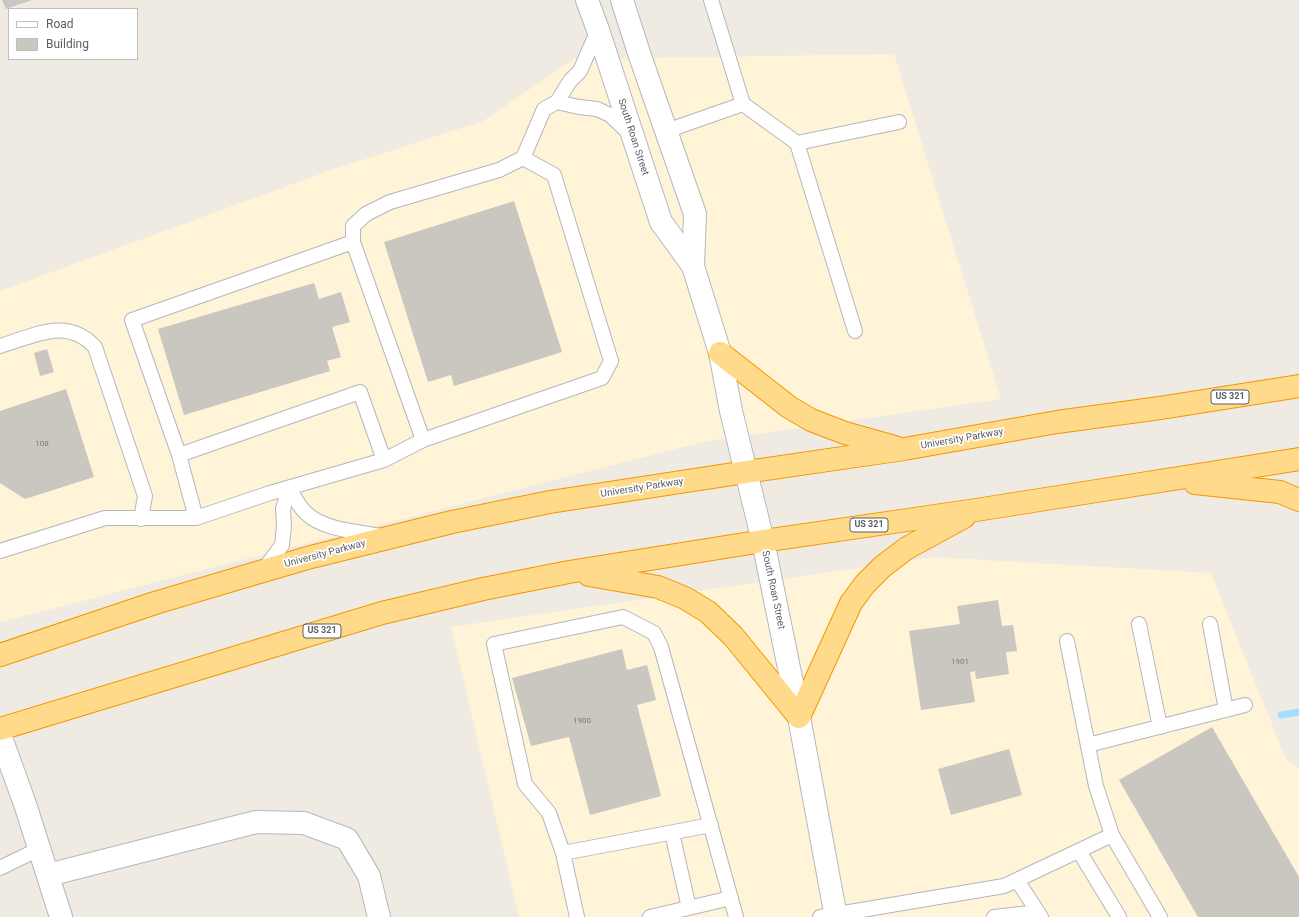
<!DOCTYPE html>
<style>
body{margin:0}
#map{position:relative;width:1299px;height:917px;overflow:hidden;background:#efebe3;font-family:Roboto,sans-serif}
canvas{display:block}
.legend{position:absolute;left:8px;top:8px;width:130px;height:52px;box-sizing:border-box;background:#fff;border:1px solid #bdbfc1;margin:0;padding:5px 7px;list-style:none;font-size:12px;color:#5b6065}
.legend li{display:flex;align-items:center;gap:8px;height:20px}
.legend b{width:20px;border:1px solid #bdbfc1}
</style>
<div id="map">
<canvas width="1299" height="917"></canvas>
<ul class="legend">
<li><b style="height:5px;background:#fff"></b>Road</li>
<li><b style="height:11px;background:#cac6c0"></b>Building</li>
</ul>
</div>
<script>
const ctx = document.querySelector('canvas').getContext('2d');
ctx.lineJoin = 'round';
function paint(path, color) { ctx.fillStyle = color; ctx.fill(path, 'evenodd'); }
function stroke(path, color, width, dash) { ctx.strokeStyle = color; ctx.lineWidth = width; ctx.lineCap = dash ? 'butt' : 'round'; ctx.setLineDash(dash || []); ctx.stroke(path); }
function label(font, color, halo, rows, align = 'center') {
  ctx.font = font + ' Roboto,sans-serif'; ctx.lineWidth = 3.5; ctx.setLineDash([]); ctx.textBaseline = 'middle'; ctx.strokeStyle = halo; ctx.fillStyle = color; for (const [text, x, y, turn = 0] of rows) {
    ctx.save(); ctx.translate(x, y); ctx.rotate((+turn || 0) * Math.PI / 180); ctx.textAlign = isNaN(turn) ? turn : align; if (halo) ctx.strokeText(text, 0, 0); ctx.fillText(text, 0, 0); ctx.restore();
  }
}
paint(new Path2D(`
 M894,54L1001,399L707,441L0,622V291L331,170L483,121L574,59Z
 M933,557L1211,573L1286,759L1299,769V917H519L451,627Z`), '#fff3d8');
stroke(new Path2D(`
 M1281,715L1299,712`), '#a3ddff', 7);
paint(new Path2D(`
 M2,0H32L6,9Z
 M514,201L562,352L454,386L451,375L428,382L384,242Z
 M314,283L319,299L341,292L350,322L332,327L341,357L327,361L330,371L184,415L158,329Z
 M47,349L54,372L40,376L34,353Z
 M66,389L94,477L25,499L0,483V411Z
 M998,600L1002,626L1013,625L1017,651L1006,652L1009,674L976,679L975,671L970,672L975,702L921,710L909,631L960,624L957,606Z
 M622,649L627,670L647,665L656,700L637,705L661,796L590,815L569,737L531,746L512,678Z
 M1212,727L1299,877V917H1198L1119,780Z
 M1009,749L1022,795L951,815L938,769Z`), '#cac6c0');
const lane = new Path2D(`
 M557,102L579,107L597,109L610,115L629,133
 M743,104L797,143L855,331
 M666,131L743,104L711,0
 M797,143L899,122
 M523,158L554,175L611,361L602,378L423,440L353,242V226L366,214L390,202L499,170L523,158L544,109L557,102L570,81L580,71L598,30
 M0,346C34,336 67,316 95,347L145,496L141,519
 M179,455L360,392L384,460L423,440
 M289,488C294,496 299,507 306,513C323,530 360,532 382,536
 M196,518L270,493L384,460
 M0,551L105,518H196L179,455L132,320L353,242
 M263,571L282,545L284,526L283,509L289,488
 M1139,624L1160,727
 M1210,624L1226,710
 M1067,641L1096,786L1112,835L1160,917
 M1088,745L1245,705
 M711,825L563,853L549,813L525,784L494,644L623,617L654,633L661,647L736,917
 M672,833L689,908
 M1079,851L1119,917
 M563,853L577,917
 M0,868L39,849
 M1017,880L1041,917
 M650,917L731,898
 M820,917L1004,886L1112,835
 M994,917L1038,912`);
const street = new Path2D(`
 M0,735L25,804L61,917
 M48,875L256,822L304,823L347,839L369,876L379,917`);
const secondary = new Path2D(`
 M587,0L598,30L661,222L693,266L720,353L731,411L763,541L799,717L836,917
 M622,0L640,56L695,214L693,266`);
const highway = new Path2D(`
 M720,353L789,407L811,420L845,433L895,447
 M1195,483L1280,492L1299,500
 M589,575L658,587L685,598L708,612L733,636L799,717L851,603L865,584L882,567L907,548L964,517
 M0,655L155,603L263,571L311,557L452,522L550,502L746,472L904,449L1057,422L1160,408L1299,386
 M0,729L382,613L483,589L569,572L763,541L976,510L1299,459`);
stroke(lane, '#b4b7bb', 16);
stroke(street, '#b4b7bb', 24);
stroke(secondary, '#b4b9be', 24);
stroke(highway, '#f29700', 24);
stroke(lane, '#fff', 14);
stroke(street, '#fff', 22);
stroke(secondary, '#fff', 22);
stroke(highway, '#ffda8a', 22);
label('8px', '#777a7c', null, [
 ["108",42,444],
 ["1901",960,662],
 ["1900",582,721]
]);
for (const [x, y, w] of [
 [1230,397,38],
 [869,525,38],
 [322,631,38]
]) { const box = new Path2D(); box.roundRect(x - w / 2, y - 7, w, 14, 3); ctx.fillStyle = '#fff'; ctx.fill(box); stroke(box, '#5b6065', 1); }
label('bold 9px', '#5b6065', null, [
 ["US 321",1230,397],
 ["US 321",869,525],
 ["US 321",322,631]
]);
label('10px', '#5b6065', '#fff', [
 ["South Roan Street",633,137,72],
 ["University Parkway",962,439,-10],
 ["University Parkway",642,488,-9],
 ["University Parkway",325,554,-15],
 ["South Roan Street",773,590,78]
]);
</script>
